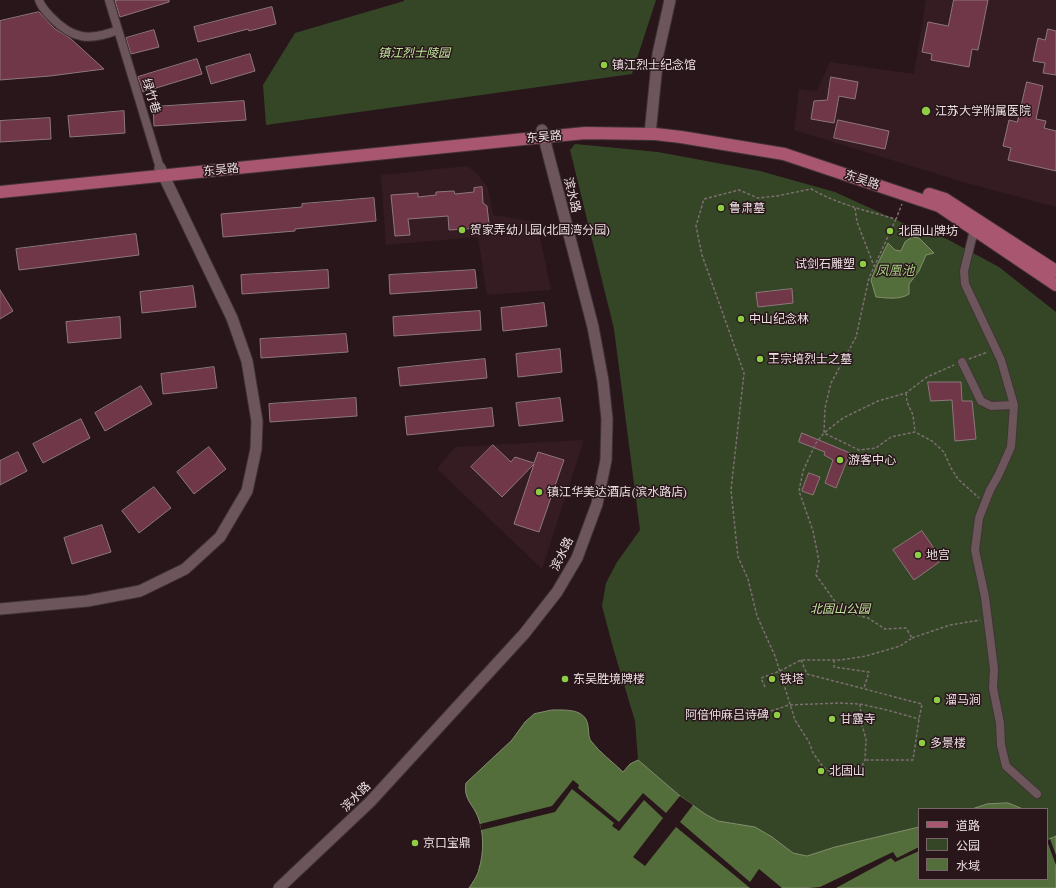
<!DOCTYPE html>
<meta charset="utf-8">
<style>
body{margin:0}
#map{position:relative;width:1056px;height:888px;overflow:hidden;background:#28161b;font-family:"Crimson Pro","Noto Sans SC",serif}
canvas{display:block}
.legend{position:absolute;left:918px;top:808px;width:130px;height:72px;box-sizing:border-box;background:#28161b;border:1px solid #76666a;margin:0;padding:5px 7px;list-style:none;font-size:12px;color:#ecdfe1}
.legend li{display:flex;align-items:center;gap:8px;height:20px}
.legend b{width:20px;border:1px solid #76666a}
</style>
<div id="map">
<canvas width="1056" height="888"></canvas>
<ul class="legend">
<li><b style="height:5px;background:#a95670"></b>道路</li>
<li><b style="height:11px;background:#354626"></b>公园</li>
<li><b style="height:11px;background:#546e3b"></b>水域</li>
</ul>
</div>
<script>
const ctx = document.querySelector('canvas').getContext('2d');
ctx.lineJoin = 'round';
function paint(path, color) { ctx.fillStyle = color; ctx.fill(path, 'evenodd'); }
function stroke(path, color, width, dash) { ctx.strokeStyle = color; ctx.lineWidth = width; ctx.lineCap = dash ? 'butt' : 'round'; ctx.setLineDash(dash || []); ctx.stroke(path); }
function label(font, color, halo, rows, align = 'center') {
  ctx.font = font + ' "Crimson Pro","Noto Sans SC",serif'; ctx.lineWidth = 3; ctx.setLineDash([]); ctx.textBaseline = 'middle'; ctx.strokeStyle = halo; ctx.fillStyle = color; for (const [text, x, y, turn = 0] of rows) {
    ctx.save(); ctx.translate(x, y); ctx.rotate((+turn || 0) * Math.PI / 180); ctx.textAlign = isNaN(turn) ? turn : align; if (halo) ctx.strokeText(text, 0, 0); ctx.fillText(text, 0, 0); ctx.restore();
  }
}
paint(new Path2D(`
 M926,0H1056V207L963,182L794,130L799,89L817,91L830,62L914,74Z
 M467,166L477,173L488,188L493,215L537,222L551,290L487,295L478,237L386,245L381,175Z
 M584,440L542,569L437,469L455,447Z`), '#351c23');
paint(new Path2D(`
 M404,0H656L632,74L266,125L263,85L295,33L404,1Z
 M575,144L658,152L760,171L835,192L903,223L947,239L999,267L1056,312V836L1047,840V809H1023L987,804L972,809H919V827L835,847L807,856L793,853L772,837L738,824L718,821L705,814L680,796L638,760L635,721L614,651L602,606L606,583L617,562L640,530L614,329L570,150Z`), '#354626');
const water = new Path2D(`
 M913,237L919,238L934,253L926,255L919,271L909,284V294C900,300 887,298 876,297L871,280L877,265L888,243L895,250L901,251L905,242Z
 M552,710C565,710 586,708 588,726C589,731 588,737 591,741C600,753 613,762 623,772L630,764L638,760L680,796L705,814L718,821L755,827L772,837L793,853L807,856L835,847L919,827V879H1047V840L1056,836V888H469C473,882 478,875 479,869C484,853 484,832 478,817C473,804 463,799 466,783L512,740L525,722L534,714Z
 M1008,803L1023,809H972L987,804Z`);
paint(water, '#546e3b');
stroke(water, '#82906d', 1);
paint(new Path2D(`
 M573,780L579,785L578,788L619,822L643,793L666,813L680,796L693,805L680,822L750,882L759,869L782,888H750L676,827L645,866L633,857L663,818L644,800L619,831L612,826L614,823L572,789L555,812L481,830L480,824L552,806Z
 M1050,839L1056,855V865L1047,841V840Z
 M919,847V851L895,862L891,858L836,888H808L820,887L893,852L897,858Z`), '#28161b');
const building = new Path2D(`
 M120,0H169V2L120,17L115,1Z
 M954,0H988L978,50L972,49L969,67L931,60L932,54L922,52L928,22L948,26Z
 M272,7L276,24L249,31L248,29L198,42L194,27Z
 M39,12L55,29L70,38L104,69L50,76L0,80V21Z
 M1048,29L1056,31V75L1043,73L1045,63L1033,61L1038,38L1045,40Z
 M154,30L159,47L131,54L126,38Z
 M250,54L255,71L211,84L206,67Z
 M197,59L202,74L143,92L138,77Z
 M831,77L858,82L855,99L839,96L834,123L811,119L814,101L827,100Z
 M1027,82L1043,86L1036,119L1046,121L1044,128L1056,131V171L1008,160L1011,148L1003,146L1009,120L1017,122Z
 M244,101L246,120L154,126L153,107Z
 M124,111L125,133L70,137L68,116Z
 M50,118L51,139L0,142V121Z
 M838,120L889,131L885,149L834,138Z
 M482,187L483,203L487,206L489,224L481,225V228L449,230L448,216L408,219L410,235L395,236L391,195L418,193V197L436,195V192L454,191L455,194L474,192V188Z
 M374,198L376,221L295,229V231L223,237L221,214L302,207V204Z
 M136,234L139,255L19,270L16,249Z
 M328,270L329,288L242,294L241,275Z
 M475,270L477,288L390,294L389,275Z
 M193,286L196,307L142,313L140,292Z
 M792,289L793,303L758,307L756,293Z
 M0,290L13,311L0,319Z
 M544,303L547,326L503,331L501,308Z
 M480,311L481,330L394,336L393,317Z
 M120,317L121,338L68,343L66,322Z
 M346,334L348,352L261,358L260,339Z
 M560,349L562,372L518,377L516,354Z
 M485,359L487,378L400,386L398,368Z
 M214,367L217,388L163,394L161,374Z
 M928,382H961L962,401H972L976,439L955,441L952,400L931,401Z
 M141,386L152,404L105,431L95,413Z
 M356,398L357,416L270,422L269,404Z
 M560,398L563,421L519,426L516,403Z
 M492,408L494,426L407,435L405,417Z
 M81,419L90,438L43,463L33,444Z
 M802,433L850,453L836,488L825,483L833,460L824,455L825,452L799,442Z
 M493,445L511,462L515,457L534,463L538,452L564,460L539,532L514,524L534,464L502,497L471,467Z
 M209,447L226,469L194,494L177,472Z
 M18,452L27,471L0,485V461Z
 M809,473L820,477L813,495L802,491Z
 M154,487L171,508L139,533L122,511Z
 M102,525L111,552L72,564L64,538Z
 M922,531L942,560L914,580L893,550Z`);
paint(building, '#6f3748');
stroke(building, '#8e777c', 1);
const street = new Path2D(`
 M39,0C41,7 46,12 51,17C73,40 90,41 118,30
 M109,0L160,168
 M974,230L964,271L965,284L1001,360L1014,405L1011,447L999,474L990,490L979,518L975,550L985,597L994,669L993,688L1000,723L1001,745L1006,766L1037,794
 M962,362L981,401L991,406L1014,405`);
const secondary = new Path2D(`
 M650,134L658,54L670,0
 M0,609L87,601L140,591L185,569L220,537L247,491L256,449L257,421L247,361L232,318L160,168
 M279,888L370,802L524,634L557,592L577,558L597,504L606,460L607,419L603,381L593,327L542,130`);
const primary = new Path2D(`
 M0,192L544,137L585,133L655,134L681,137L784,154L939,206L1056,285
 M929,194L945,199L1056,271`);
stroke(street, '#403336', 10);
stroke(secondary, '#403336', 13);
stroke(primary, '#403336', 14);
stroke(new Path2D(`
 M855,208L857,222L874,266
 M896,219L869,278L856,337L831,383L825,408L824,433L859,450L876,448L891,437L915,432L932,441L944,452L951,468L958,479L979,498
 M969,359L988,352
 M906,393L907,402L913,415L915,432
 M912,638L950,625L980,620
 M801,660L807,674L922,704L919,719L913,760H866
 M834,660V667L869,672L864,688
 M765,687L761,678L780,671L801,660H840L866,656L900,646L912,638L906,628L885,629L868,618L853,614L839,607L816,575L819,561L813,531L799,491L803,471L816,443L824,433L843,418L878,401L906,393L927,377L954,365
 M860,704L862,725L866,739L865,760L861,768L849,775L839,777L824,768L813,753L809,742L795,720L775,656L757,616L748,579L738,557L731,490L744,373L702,255L696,226L704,199L739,190L758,198L777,196L811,189C838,204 866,211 896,219L902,204
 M771,711L789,705L840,703L860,704L887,710L919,719`), '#7d6e71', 1.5, [3, 2]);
stroke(street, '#6c565b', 8);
stroke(secondary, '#6c565b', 11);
stroke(primary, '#a95670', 12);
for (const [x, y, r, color] of [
 [604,65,4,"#8dce44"],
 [926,111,5,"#8dce44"],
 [721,208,4,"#8dce44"],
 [462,230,4,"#8dce44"],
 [890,231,4,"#8dce44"],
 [863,264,4,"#8dce44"],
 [741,319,4,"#8dce44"],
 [760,359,4,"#8dce44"],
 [840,460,4,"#8dce44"],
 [539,492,4,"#8dce44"],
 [918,555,4,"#8dce44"],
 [565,679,4,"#8dce44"],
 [772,679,4,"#8dce44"],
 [937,700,4,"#8dce44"],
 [777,715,4,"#8dce44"],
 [832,719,4,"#8dce44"],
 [922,743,4,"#8dce44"],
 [821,771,4,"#8dce44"],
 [415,843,4,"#8dce44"]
]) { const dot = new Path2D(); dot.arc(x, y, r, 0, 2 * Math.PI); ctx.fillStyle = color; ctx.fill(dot); stroke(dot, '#28161b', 1.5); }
label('italic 12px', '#bfe89a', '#28161b', [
 ["镇江烈士陵园",414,53],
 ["北固山公园",840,609]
]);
label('12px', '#ecdfe1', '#28161b', [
 ["镇江烈士纪念馆",612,65],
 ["江苏大学附属医院",935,111],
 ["鲁肃墓",729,208],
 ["贺家弄幼儿园(北固湾分园)",470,230],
 ["北固山牌坊",898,231],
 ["试剑石雕塑",855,264,"right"],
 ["中山纪念林",749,319],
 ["王宗培烈士之墓",768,359],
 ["游客中心",848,460],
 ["镇江华美达酒店(滨水路店)",547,492],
 ["地宫",926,555],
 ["东吴胜境牌楼",573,679],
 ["铁塔",780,679],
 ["溜马涧",945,700],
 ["阿倍仲麻吕诗碑",769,715,"right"],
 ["甘露寺",840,719],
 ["多景楼",930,743],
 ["北固山",829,771],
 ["京口宝鼎",423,843]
], 'left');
label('12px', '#ecdfe1', '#28161b', [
 ["绿竹巷",151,96,73],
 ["东吴路",544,137,-5],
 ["东吴路",221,170,-6],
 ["东吴路",862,180,19],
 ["滨水路",572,195,76],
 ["滨水路",562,554,-64],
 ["滨水路",356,797,-45]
]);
label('italic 13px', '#a6ce81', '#28161b', [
 ["凤凰池",895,271]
]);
</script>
